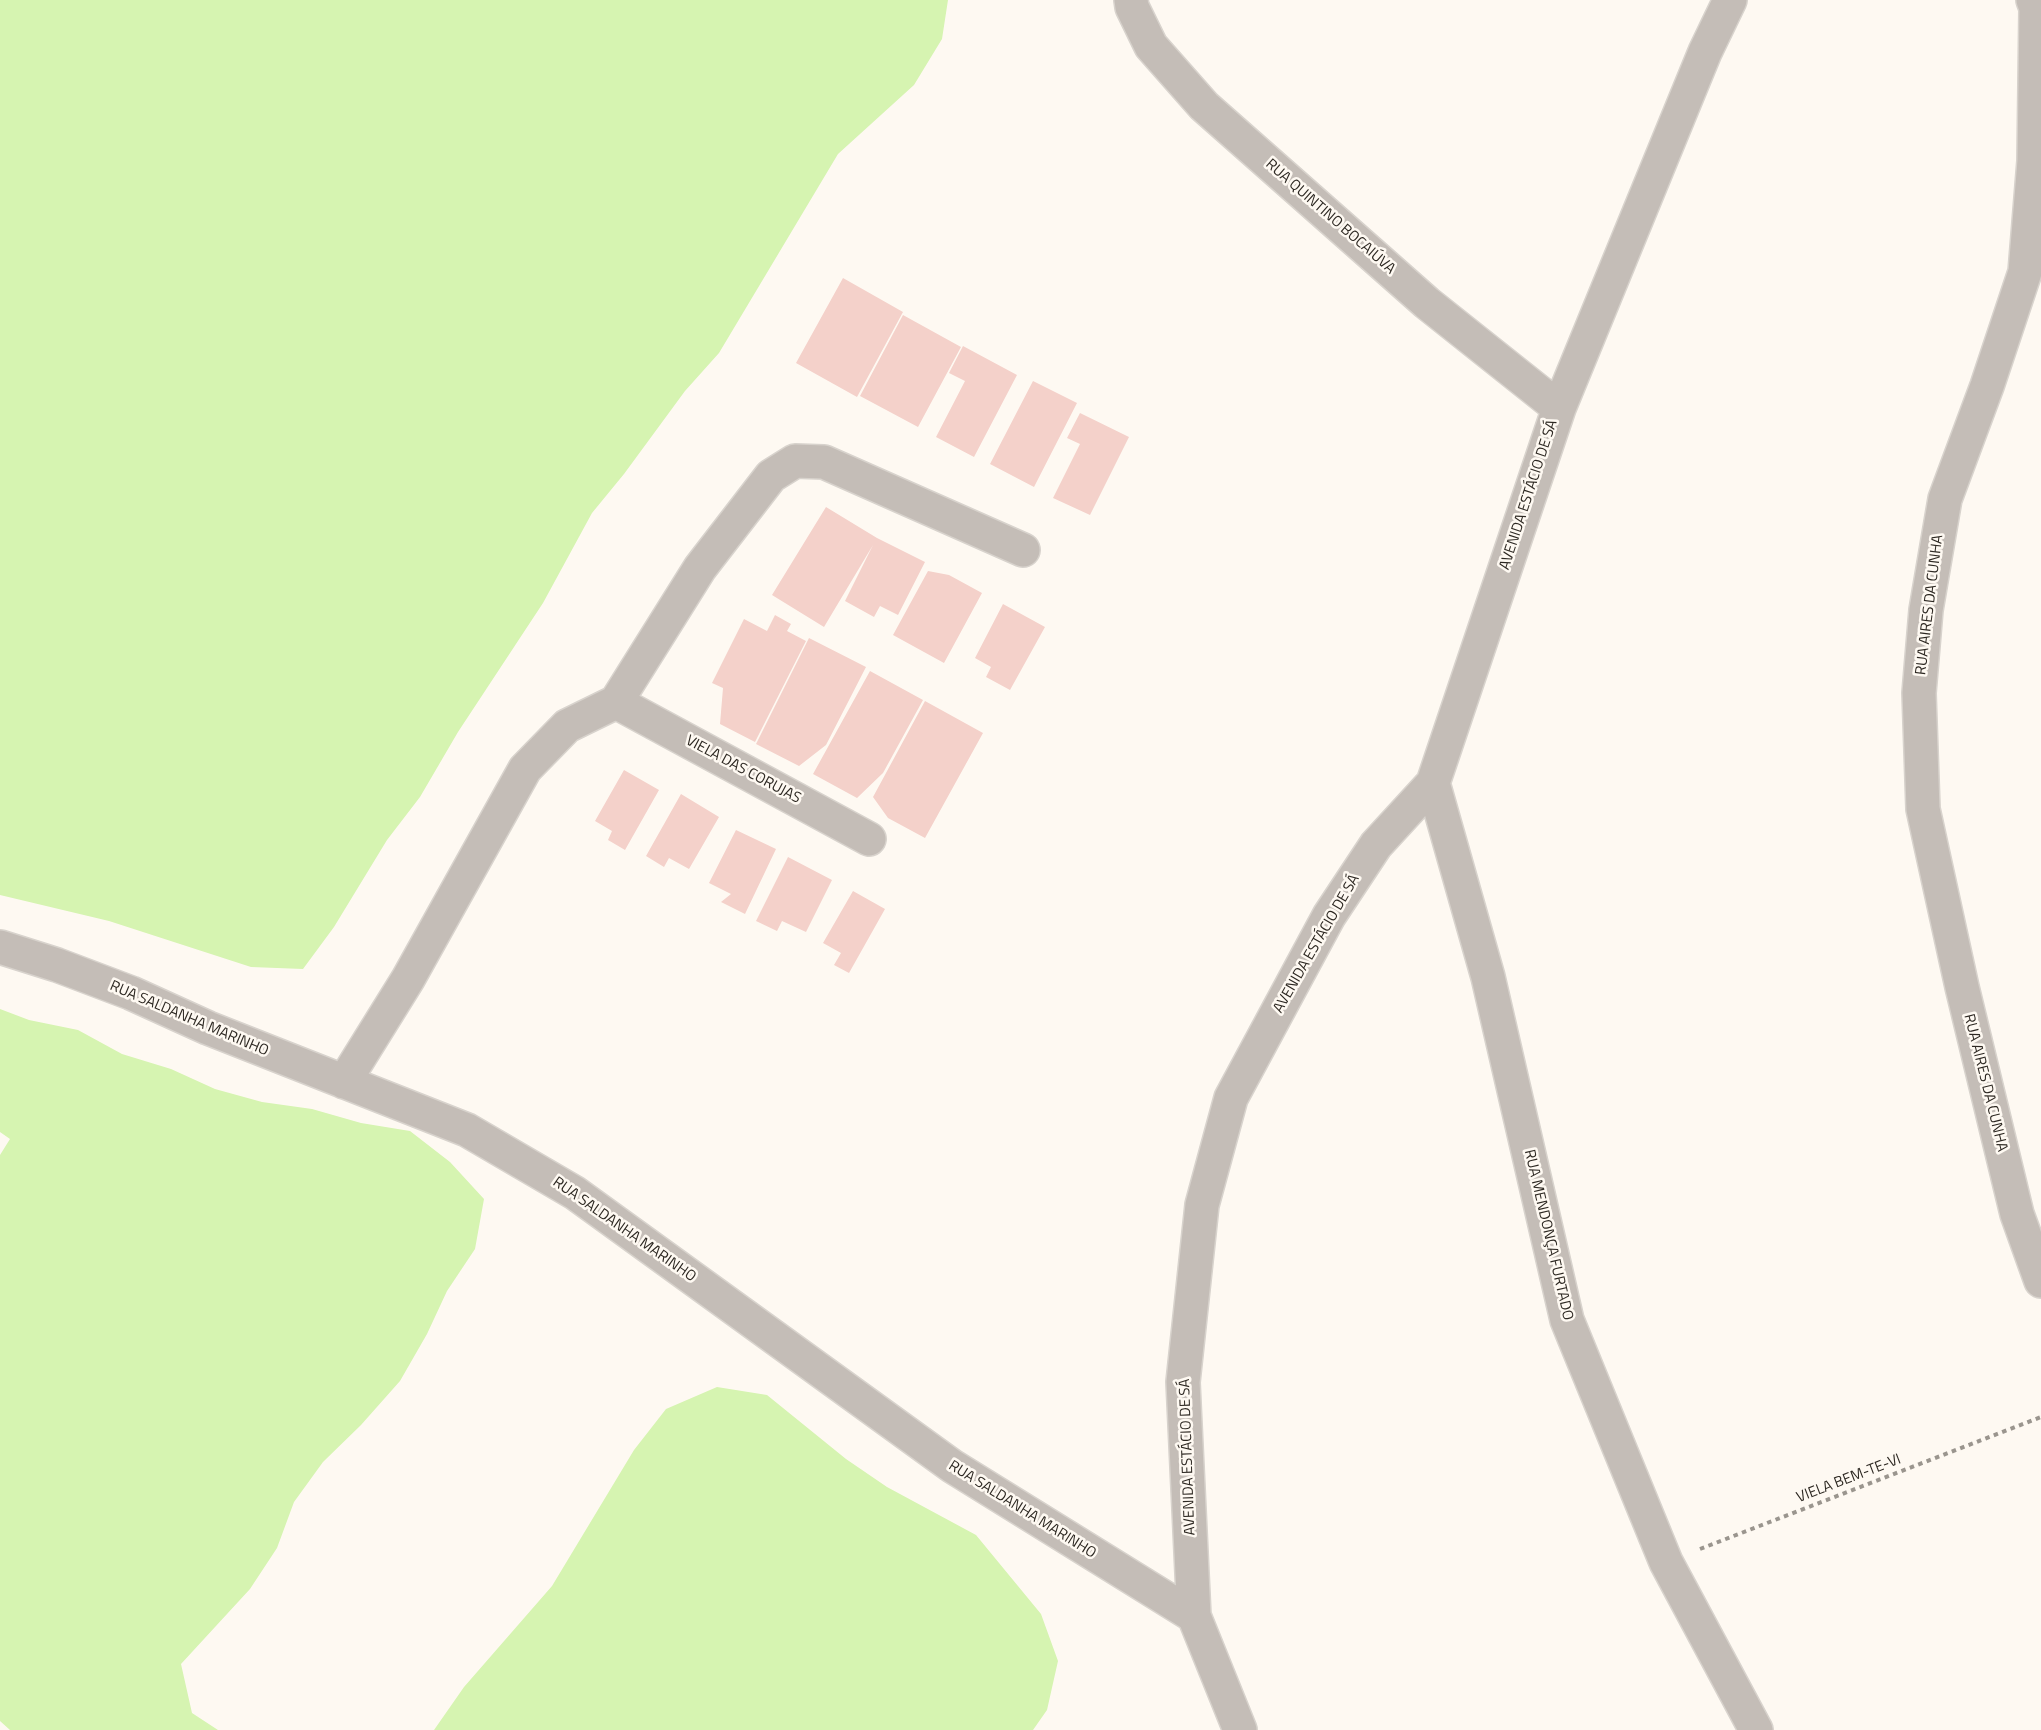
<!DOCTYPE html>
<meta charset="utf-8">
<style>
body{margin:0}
canvas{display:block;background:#fef9f2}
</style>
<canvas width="2041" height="1730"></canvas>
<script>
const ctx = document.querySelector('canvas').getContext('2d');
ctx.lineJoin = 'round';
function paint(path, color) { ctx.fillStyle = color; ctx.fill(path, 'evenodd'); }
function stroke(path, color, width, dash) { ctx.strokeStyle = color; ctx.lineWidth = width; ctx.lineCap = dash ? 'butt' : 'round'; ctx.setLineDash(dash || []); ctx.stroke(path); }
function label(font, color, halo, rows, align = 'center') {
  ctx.font = font + ' "Titillium Web",sans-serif'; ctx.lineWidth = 5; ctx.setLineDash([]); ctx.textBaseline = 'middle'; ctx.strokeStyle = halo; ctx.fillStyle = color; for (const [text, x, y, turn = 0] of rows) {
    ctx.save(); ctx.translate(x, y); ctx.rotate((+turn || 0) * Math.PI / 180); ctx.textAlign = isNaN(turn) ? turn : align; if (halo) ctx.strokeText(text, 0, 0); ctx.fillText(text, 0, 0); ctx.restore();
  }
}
paint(new Path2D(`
 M0,0H948L942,39L914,85L838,154L719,353L685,391L624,474L592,513L543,603L458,732L420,797L387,840L334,927L303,969L251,967L109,921L0,895Z
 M0,1009L29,1020L78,1030L122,1054L171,1069L215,1089L262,1102L312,1109L361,1123L410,1131L450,1162L484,1199L475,1249L447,1291L427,1334L400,1381L361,1425L323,1462L294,1502L277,1548L250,1589L181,1664L192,1713L218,1730H10L0,1721V1155L10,1139L0,1132Z
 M717,1387L767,1395L846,1459L887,1487L976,1535L1041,1614L1058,1661L1047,1710L1033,1730H434L464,1687L552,1586L634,1450L666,1409Z`), '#d6f4b1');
paint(new Path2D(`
 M843,278L903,312L857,397L796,363Z
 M903,315L961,347L918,427L860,396Z
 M963,346L1017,375L974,457L936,437L965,381L949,373Z
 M1033,381L1077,403L1034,487L990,464Z
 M1080,413L1129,437L1090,515L1053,498L1080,444L1067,438Z
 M826,507L877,538L925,562L898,615L880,606L874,617L845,601L873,545L824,627L772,595Z
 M928,571L949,575L982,593L944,663L893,635Z
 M1003,604L1045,627L1010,690L986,677L991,667L975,658Z
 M775,615L791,624L787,631L806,641L755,742L720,724L723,688L712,683L744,619L767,631Z
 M809,638L866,667L826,745L799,766L756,744Z
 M870,671L923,700L883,773L857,798L813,774Z
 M925,701L983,733L925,838L888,818L873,797Z
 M624,770L659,790L625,850L608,840L612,831L595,821Z
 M681,794L719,817L689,869L669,858L664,867L646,856Z
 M736,830L776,849L745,914L721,902L731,894L709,883Z
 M788,857L832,880L806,932L782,921L777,931L756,921Z
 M853,891L885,909L849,973L834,965L841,953L823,943Z`), '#f4d1ca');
const minor = new Path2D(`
 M1131,0L1132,7L1151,46L1204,106L1427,303L1559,408
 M2033,0L2036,8L2034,161L2025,272L1987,386L1945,499L1926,610L1919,693L1923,809L1962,987L2017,1214L2041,1281
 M616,702L869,839
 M1433,783L1488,977L1567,1320L1666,1562L1756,1730
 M0,947L57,965L131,993L208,1028L467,1130L575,1193L952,1466L1194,1616
 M344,1082L408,979L525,769L567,726L616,702L700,568L771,476L795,461L824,462L1023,550
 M1240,1730L1194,1616L1183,1382L1202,1205L1231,1098L1329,916L1376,845L1433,783L1559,408L1705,52L1730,0`);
stroke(minor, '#d8d3cd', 36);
stroke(new Path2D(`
 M1700,1549L2041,1417`), '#9a958e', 4, [4.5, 4.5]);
stroke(minor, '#c4bdb7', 33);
label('15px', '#2d2822', '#fef9f2', [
 ["RUA QUINTINO BOCAIÚVA",1330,217,41],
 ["AVENIDA ESTÁCIO DE SÁ",1529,495,-72],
 ["RUA AIRES DA CUNHA",1930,605,-83],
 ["VIELA DAS CORUJAS",743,770,28],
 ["AVENIDA ESTÁCIO DE SÁ",1317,944,-60],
 ["RUA SALDANHA MARINHO",189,1019,23],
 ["RUA AIRES DA CUNHA",1985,1083,76],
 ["RUA SALDANHA MARINHO",624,1230,35],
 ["RUA MENDONÇA FURTADO",1548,1235,77],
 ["AVENIDA ESTÁCIO DE SÁ",1188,1457,-92],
 ["VIELA BEM-TE-VI",1849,1479,-21],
 ["RUA SALDANHA MARINHO",1022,1510,32]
]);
</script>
